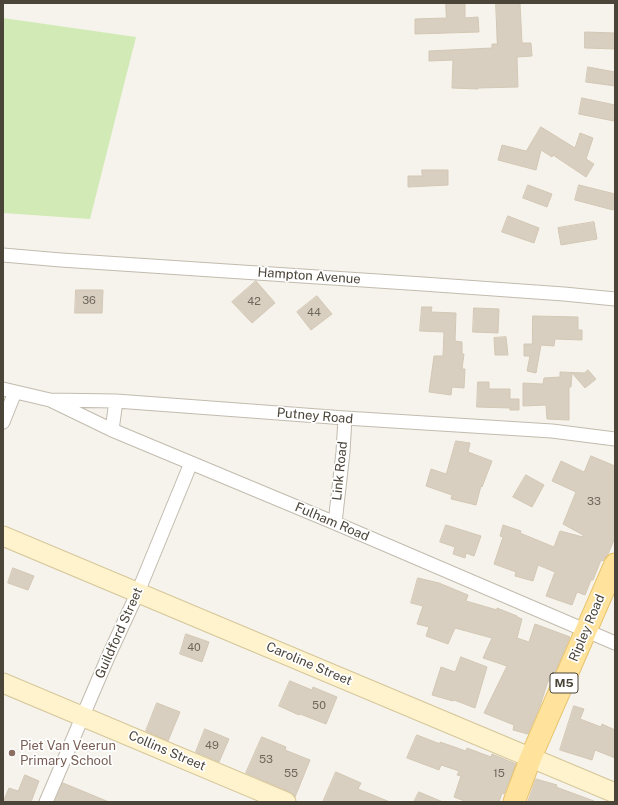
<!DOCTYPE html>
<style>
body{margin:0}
#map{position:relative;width:618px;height:805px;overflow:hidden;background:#f6f3ec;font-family:"Public Sans",sans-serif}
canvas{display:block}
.frame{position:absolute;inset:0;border:4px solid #4b4439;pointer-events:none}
</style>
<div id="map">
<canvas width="618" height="805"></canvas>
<div class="frame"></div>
</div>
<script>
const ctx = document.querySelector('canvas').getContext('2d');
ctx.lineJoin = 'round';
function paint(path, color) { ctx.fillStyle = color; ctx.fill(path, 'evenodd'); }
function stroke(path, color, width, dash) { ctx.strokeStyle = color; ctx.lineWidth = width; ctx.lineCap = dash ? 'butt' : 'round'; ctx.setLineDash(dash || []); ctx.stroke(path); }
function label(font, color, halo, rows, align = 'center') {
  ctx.font = font + ' "Public Sans",sans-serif'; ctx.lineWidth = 3.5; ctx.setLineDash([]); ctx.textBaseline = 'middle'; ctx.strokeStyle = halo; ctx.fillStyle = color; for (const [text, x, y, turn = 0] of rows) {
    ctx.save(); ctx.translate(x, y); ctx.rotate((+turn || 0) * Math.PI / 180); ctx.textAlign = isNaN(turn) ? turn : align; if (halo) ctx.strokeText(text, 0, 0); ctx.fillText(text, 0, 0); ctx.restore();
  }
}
paint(new Path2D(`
 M3,18L136,37L90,219L3,213Z`), '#d2eab5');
const building = new Path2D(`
 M446,3H465V18L478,17L479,32L415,34V19L446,18Z
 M496,3H520L522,43H531L532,56L517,57L518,87L478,88V89L452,88L453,60L429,61V51L492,48V44H497Z
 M585,32L615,33V49L585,48Z
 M588,67L615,72V86L586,82Z
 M582,98L615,105V115L614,121L579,114Z
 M541,127L575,148L580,133L593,138L586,159L594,164L586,177L553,155L552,157L541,150L536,170L498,160L502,145L526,151Z
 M422,170H448V185L408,187V176H422Z
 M528,185L552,194L547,207L523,198Z
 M579,185L615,194V203L613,210L575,200Z
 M508,216L539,228L534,243L502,232Z
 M594,222L597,239L561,245L558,228Z
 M256,281L275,303L252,323L232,302Z
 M76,290H103L102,313H75Z
 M317,296L332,314L311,330L297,312Z
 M422,307H432L431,312L456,313L455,341L462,342V354H464L462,369H465L464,388L452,387L451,395L429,392L434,356H443L444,332L420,331Z
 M474,308L499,309L498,333L473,332Z
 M533,316L578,317V330H582V340L555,339L554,346L541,345L536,373L527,371L530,356H524V344H532Z
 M506,337L508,355H495L494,338Z
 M588,370L596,379L585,388L572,373L571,387H569V420L547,419L546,405L523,406V383L543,384L544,378L560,377V372L584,373Z
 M478,382H489V389H510V399H519V410H510V408L477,407Z
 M456,441L470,443L468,452L492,461L482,487L481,486L476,505L451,499L452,495L426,486L431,469L446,474Z
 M591,456L615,466V538L608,554L603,561L601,560L593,580H591L585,595L577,592L572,605L546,596L555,572L538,565L533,581L515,576L516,572L494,564L503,537L500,536L503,525L521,531L520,533L554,547L560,531L583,537V535L563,524L576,492L552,481L561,461L584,472Z
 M526,475L544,485L532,507L513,497Z
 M446,525L481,536L474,556L466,553L465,558L453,554L455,547L440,542Z
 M13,568L34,576L28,590L8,583Z
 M418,578L439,583L468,595L466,601L497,610V608L517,616V617L522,619L517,638L529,642L535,624L570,637L551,682L548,681L540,706L528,734L513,730L514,725L484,713L507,666L483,658L492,638L455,628L448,644L426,636L429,627L417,624L423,606L411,603Z
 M186,634L209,642L202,662L180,654Z
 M461,657L487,667L475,708L454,700L453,701L432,695L441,667L455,672Z
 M290,681L312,690L313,687L337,697L326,724L300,714L299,715L279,706Z
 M157,703L180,712L168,741L146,731Z
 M574,706L584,709L580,719L601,727L602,724L615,730V758L595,750L592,760L560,750Z
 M205,729L229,739L219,762L196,752Z
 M417,735L440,744V742L466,751L467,748L491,757L492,754L516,764L504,794L502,793L499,802H467L454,797L461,776L457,775L459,771L441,765L439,770L407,758Z
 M262,737L286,747L285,750L310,760L295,797L290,792L246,773Z
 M336,772L361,783L358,789L390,802H323Z
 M25,775L39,781L31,802H3L9,788L18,791Z
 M536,779L557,785L556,787L594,801V802H528Z
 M63,783L109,802H55Z
 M419,792L443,802H414Z`);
paint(building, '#d8cfc1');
stroke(building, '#d3c7b4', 1);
const street = new Path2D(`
 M3,255L61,260L423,284L564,294L615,299
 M3,389L50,400L116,401L184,406L345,418L552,431L615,439
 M50,400L112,430L335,523L615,643
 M3,422L15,392
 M112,430L116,401
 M335,523L343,452L345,418
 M46,802L108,657L138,592L191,463`);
const secondary = new Path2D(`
 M3,536L615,793
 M3,683L286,802`);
const primary = new Path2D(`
 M514,802L531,757L615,564`);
stroke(street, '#c2bbae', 15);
stroke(secondary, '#d6c79b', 21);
stroke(primary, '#e6c16a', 23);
stroke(street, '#fff', 13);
stroke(secondary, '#fff3cd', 19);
stroke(primary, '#ffe39c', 21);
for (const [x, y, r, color] of [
 [12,753,4,"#8d6e63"]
]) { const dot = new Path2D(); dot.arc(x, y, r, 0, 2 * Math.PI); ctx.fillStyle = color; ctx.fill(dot); stroke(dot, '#fff', 1.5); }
label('11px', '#6e675b', null, [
 ["36",89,301],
 ["42",254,302],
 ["44",314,313],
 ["33",594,502],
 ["40",194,648],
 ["50",319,706],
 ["49",212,746],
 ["53",266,760],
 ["55",291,774],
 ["15",499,774]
]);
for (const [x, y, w] of [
 [564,683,28]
]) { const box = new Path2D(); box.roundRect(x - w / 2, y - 10, w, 20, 3); ctx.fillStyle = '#fff'; ctx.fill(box); stroke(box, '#4b4439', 1); }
label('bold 12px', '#4b4439', null, [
 ["M5",564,683]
]);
label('13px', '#4b4439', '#fff', [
 ["Hampton Avenue",309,276,4],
 ["Putney Road",315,416,5],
 ["Link Road",340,471,-84],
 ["Fulham Road",332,522,23],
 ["Ripley Road",587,628,-67],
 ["Guildford Street",119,633,-66],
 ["Caroline Street",309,664,23],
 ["Collins Street",167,751,23]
]);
label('13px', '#785e54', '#fff', [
 ["Piet Van Veerun",20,746],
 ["Primary School",20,761]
], 'left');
</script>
